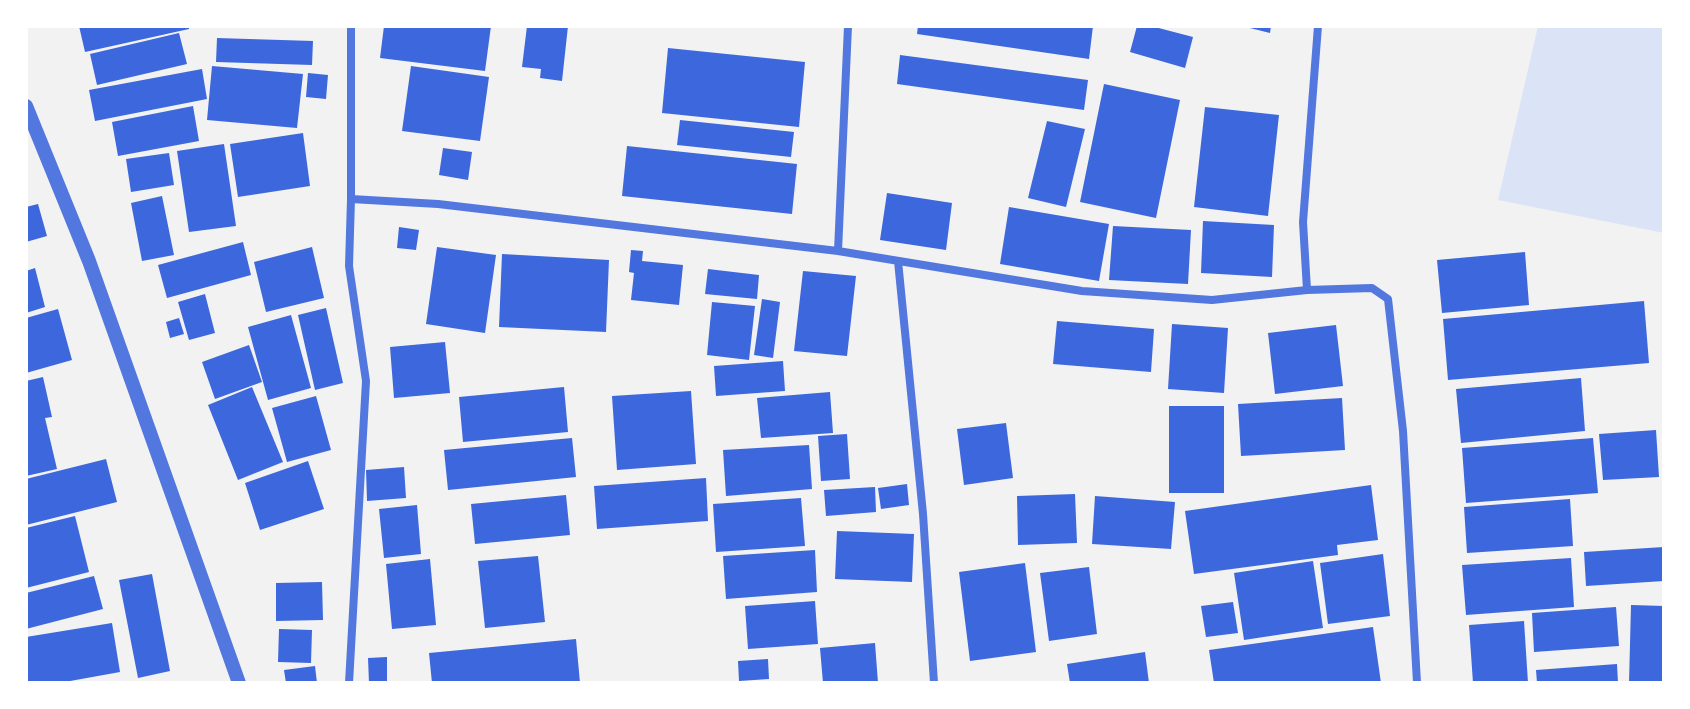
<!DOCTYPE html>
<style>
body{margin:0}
#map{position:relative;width:1690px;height:709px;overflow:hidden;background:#f2f2f2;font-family:"Fira Sans",sans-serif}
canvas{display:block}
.frame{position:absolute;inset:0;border:28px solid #fff;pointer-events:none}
</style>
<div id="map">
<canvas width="1690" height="709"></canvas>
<div class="frame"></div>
</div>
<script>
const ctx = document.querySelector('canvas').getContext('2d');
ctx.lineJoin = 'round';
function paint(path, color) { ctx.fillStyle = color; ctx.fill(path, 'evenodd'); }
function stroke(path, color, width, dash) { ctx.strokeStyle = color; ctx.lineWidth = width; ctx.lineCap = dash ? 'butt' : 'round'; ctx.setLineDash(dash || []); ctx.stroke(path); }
paint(new Path2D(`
 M1538,26H1664V233L1498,200Z`), '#dbe4f7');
paint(new Path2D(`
 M79,26H189V29L85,52Z
 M384,26H491L485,71L380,58Z
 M527,26H568L562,81L540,78L541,69L522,67Z
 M918,26H1093L1089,59L917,34Z
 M1137,26H1151L1193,37L1185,68L1130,52Z
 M1242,26H1271L1270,33Z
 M179,33L187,64L97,85L90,54Z
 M217,38L313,41L312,65L216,62Z
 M668,48L805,62L799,127L662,113Z
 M900,55L1088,80L1084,110L897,84Z
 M212,66L303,74L297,128L207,120Z
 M411,66L489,77L480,141L402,131Z
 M202,69L207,99L95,121L89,90Z
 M308,73L328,75L326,99L306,97Z
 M1104,84L1180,100L1156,218L1080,202Z
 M193,106L199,141L118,156L112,122Z
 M1205,107L1279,115L1268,216L1194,207Z
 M680,120L794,132L791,157L677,145Z
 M1047,121L1085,129L1066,207L1028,198Z
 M303,133L310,186L238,197L230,144Z
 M224,144L236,226L189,232L177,151Z
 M627,146L797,164L792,214L622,196Z
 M443,148L472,152L468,180L439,175Z
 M169,153L174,185L131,192L126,159Z
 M887,193L952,203L946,250L880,240Z
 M162,196L174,255L142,261L131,203Z
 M38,204L47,236L26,242V207Z
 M1009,207L1109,224L1099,281L1000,264Z
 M1203,221L1274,225L1272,277L1201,273Z
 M1113,226L1191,230L1188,284L1109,280Z
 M399,227L419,230L416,250L397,248Z
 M243,242L251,275L167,298L158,265Z
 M312,247L324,298L266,312L254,262Z
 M437,247L496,255L485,333L426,324Z
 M631,250L643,251L642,261L683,265L679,305L631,300L634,273L629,272Z
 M1525,252L1529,305L1442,313L1437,260Z
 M502,254L609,260L606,332L499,327Z
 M35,268L45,307L26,313V271Z
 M708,269L759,275L757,299L705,294Z
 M803,271L856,276L847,356L794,351Z
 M205,294L215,333L189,340L178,302Z
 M762,299L780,302L773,358L754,355Z
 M1644,301L1649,363L1448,380L1443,319Z
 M712,302L755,306L749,360L707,355Z
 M326,308L343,383L315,390L298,315Z
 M58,309L72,360L26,373V318Z
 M291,315L311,388L268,400L248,327Z
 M179,318L184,334L170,338L166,322Z
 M1057,321L1154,329L1151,372L1053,364Z
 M1172,324L1228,328L1224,393L1168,389Z
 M1336,325L1343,386L1275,394L1268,333Z
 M445,342L450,393L394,398L390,347Z
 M249,345L262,382L215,399L202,362Z
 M783,361L785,391L716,396L714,366Z
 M43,377L52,417L45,418L57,469L26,476V381Z
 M1581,378L1585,431L1461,443L1456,389Z
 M252,387L283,462L238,480L208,405Z
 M564,387L568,432L463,442L459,397Z
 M691,391L696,464L617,470L612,396Z
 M830,392L833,433L761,438L757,398Z
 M316,396L331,450L287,462L272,408Z
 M1342,398L1345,450L1241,456L1238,404Z
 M1169,406H1224V493H1169Z
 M1006,423L1013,478L964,485L957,429Z
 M1656,430L1659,477L1603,480L1599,434Z
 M847,434L850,479L821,481L818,436Z
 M572,438L576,477L448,490L444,450Z
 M1593,438L1598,493L1466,503L1462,448Z
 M809,445L812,489L726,496L723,450Z
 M106,459L117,502L26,525V479Z
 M308,461L324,509L260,530L245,483Z
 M404,467L406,498L367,501L366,470Z
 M706,478L708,521L597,529L594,486Z
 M907,484L909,505L881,509L878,488Z
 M1371,485L1378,540L1337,545L1338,555L1194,574L1185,511Z
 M875,487L876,512L826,516L824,490Z
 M1075,494L1077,543L1018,545L1017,496Z
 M566,495L570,535L475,544L471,504Z
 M1095,496L1175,502L1171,549L1092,544Z
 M801,498L805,546L716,552L713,504Z
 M1570,499L1573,546L1467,553L1464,507Z
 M417,505L421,554L384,558L379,509Z
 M75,516L89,572L26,588V528Z
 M837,531L914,534L912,582L835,579Z
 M1664,547V581L1586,586L1584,552Z
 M815,550L817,592L726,599L723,556Z
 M1383,554L1390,616L1328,624L1320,563Z
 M538,556L545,622L485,628L478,561Z
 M1571,558L1574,607L1466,615L1462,565Z
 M430,559L436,625L392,629L386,564Z
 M1313,561L1323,628L1244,640L1234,573Z
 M1025,563L1036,652L970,661L959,572Z
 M1089,567L1097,634L1049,641L1040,573Z
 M152,574L170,671L138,678L119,580Z
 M94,576L103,609L26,629V593Z
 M322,582L323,620L276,621V583Z
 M815,601L818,644L748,649L745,606Z
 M1233,602L1238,633L1206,637L1201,606Z
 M1631,605L1664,606V683H1629Z
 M1616,607L1619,646L1534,652L1532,613Z
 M1524,621L1528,683H1473L1469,625Z
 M112,623L120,672L59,683H26V637Z
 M1373,627L1381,683H1214L1209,650Z
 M279,629L312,630L311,663L278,662Z
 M576,639L580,683H432L429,653Z
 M875,643L878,683H823L820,648Z
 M1145,652L1149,683H1070L1067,664Z
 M387,657V683H369L368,658Z
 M768,659L769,679L739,681L738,661Z
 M1617,664L1618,683H1537L1536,670Z
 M315,666L317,683H286L284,670Z`), '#3d67dc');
stroke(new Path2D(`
 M351,199L438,204L838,251L1082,291L1212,300L1307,290L1372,288L1388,299L1403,431L1417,683
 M838,251L848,26
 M898,261L923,514L934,683
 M1307,290L1303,222L1318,26
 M349,683L366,381L349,266L351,199V26`), '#5277de', 8);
stroke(new Path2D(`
 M26,106L89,261L239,683`), '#5277de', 14);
</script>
